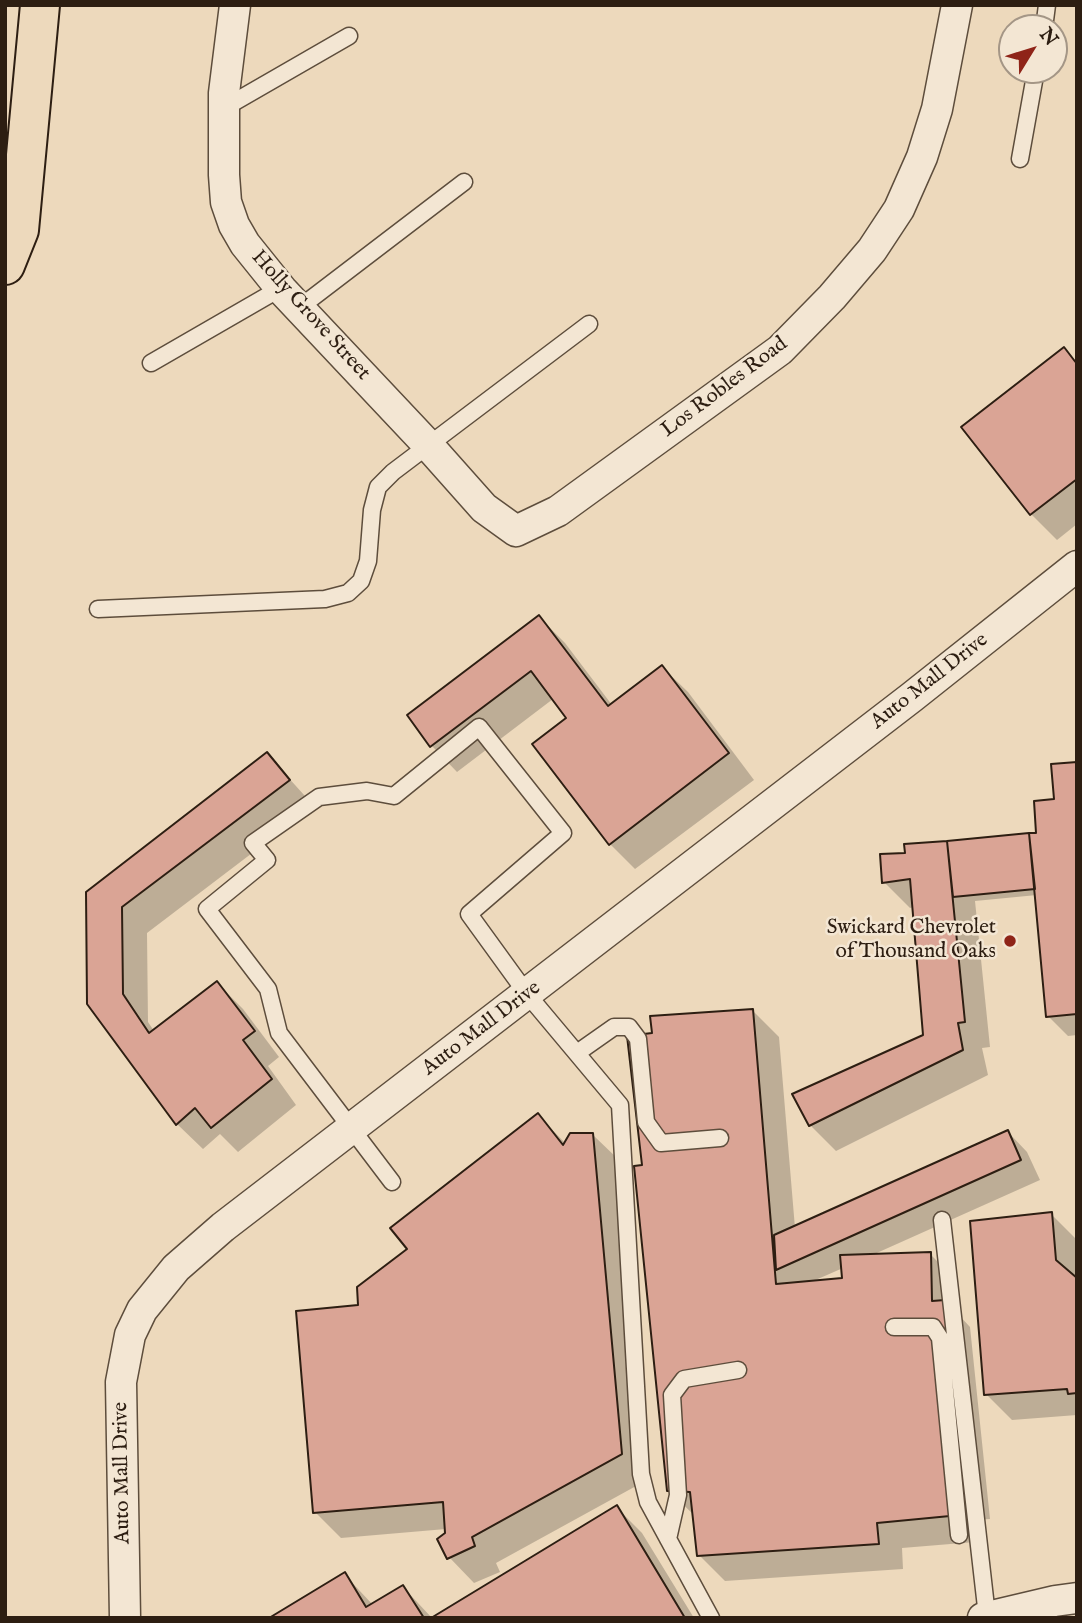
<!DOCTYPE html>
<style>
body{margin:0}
#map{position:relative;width:1082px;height:1623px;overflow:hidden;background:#edd9bc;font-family:"IM FELL English",serif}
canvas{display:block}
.frame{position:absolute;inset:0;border:7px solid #2d1e12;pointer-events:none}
.north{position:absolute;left:998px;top:14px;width:70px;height:70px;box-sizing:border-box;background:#f3e6d3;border:2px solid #a49686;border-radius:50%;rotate:52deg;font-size:19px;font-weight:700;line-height:28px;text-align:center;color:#2d1e12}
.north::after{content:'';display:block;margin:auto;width:24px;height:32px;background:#8f2418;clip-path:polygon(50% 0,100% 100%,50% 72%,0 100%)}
</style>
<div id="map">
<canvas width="1082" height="1623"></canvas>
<div class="frame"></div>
<div class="north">N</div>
</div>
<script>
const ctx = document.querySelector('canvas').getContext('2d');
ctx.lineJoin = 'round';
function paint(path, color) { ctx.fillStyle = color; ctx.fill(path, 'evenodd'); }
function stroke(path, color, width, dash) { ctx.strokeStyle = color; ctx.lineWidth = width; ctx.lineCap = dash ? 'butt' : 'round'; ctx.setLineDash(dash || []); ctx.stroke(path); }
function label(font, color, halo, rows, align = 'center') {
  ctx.font = font + ' "IM FELL English",serif'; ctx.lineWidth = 5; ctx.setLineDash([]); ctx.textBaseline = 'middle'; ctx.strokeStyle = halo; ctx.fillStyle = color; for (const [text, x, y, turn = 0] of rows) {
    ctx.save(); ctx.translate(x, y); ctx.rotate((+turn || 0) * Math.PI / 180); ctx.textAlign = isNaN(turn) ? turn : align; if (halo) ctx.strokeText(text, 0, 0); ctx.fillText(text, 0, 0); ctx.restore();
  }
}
paint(new Path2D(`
 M1064,349L1077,363V524L1057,540L1031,514Z
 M539,617L565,643L612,705L662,667L688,692L754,780L635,869L610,844L568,718L553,699L457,772L432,746L409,715Z
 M267,754L314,806L147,933L148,1022L154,1031L217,983L243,1009L279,1057L268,1066L296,1105L238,1152L220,1134L203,1149L177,1124L88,1004V893Z
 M1077,764V1035L1068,1036L1048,1016L1037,895L975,901L990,1047L982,1048L988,1075L836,1151L810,1125L925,1036L914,907L910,908L884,882L907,854L906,846L1038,835Z
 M753,1011L779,1037L795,1228L1008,1132L1027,1152L1040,1180L870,1256L930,1254L956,1280L957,1313L970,1327L990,1519L974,1520L975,1542L902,1548L903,1569L725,1581L699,1555L695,1516L668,1490L644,1166L654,1035ZM843,1268V1280L811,1282Z
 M538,1115L566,1144L593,1135L619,1160L647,1480L496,1563L500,1572L474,1583L449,1557L446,1529L341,1538L315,1512L359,1307L410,1250Z
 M1051,1214L1077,1240V1415L1012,1420L986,1394Z
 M616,1507L642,1533L694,1618H435Z
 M344,1574L373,1605L403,1587L432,1618H272Z`), '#0003');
const building = new Path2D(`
 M1064,347L1077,364V479L1030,515L961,427Z
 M539,615L608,706L662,665L729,753L609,845L532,744L566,718L531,671L430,747L407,715Z
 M267,752L290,780L122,907L123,994L149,1033L217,981L255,1031L243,1040L272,1079L211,1128L195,1108L176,1125L87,1004L86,892Z
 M1077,762V1014L1046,1017L1029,833H1036L1034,801L1054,799L1051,764Z
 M1029,833L1035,889L953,897L947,841Z
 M947,841L965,1022L958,1023L963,1050L809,1126L792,1094L923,1035L910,879L882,883L880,854L905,853L904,844Z
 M753,1009L776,1284L842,1278L840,1255L931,1252L932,1301L945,1300L965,1494L949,1495L950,1516L877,1523L879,1544L697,1556L690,1492L667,1491L634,1166L642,1165L627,1036L652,1033L650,1016Z
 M538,1113L563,1145L570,1133H593L622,1454L472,1537L475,1546L447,1559L437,1539L445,1533L443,1502L313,1513L296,1311L358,1305L357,1287L407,1249L390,1228Z
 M1008,1130L1021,1160L776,1270L774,1235Z
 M1052,1212L1056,1260L1077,1278V1393L1068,1394L1067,1389L984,1395L970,1221Z
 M617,1505L685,1618H431Z
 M345,1572L366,1607L403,1585L424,1618H269Z`);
paint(building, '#daa495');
stroke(building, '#2d1e12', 2);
const lane = new Path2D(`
 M1044,28L1047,5
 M224,108L349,36
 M1020,159L1036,70
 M299,308L464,182
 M151,363L281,288
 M98,609L325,599L348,593L361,581L368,561L372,510L378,487L393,472L589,324
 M577,1053L614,1027H629L638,1039L646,1122L661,1143L720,1138
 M392,1182L279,1033L268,989L207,909L267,860L253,843L319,797L367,791L394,796L479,727L563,833L469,914L527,994L620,1105L641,1474L648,1502L711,1618
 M942,1220L987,1616
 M894,1327H933L940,1338L959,1535
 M668,1539L678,1495L672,1395L684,1379L738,1370`);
const street = new Path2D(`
 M235,5L224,93V175L226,202L234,225L245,244L282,290L428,445L484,508L516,531L558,511L780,350L832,297L872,250L899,209L922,157L937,109L957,5
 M125,1618L121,1382L130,1335L142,1310L176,1268L223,1227L912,697L1077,566
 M983,1618L1055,1601L1077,1598`);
const highway = new Path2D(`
 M5,265L19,230L40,5`);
stroke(lane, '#5d4d3c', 19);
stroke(street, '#5d4d3c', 33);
stroke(highway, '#2d1e12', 42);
stroke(lane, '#f3e6d3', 16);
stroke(street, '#f3e6d3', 30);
stroke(highway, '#edd9bc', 38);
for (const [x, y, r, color] of [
 [1010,941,7,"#8f2418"]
]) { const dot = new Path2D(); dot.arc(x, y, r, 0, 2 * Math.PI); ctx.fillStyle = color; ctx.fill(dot); stroke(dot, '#f3e6d3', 2.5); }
label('21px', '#2d1e12', '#f3e6d3', [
 ["Holly Grove Street",310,316,48],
 ["Los Robles Road",725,388,-37],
 ["Auto Mall Drive",930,682,-38],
 ["Auto Mall Drive",482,1029,-37],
 ["Auto Mall Drive",123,1473,-91]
]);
label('21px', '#2d1e12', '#f3e6d3', [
 ["Swickard Chevrolet",996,929],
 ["of Thousand Oaks",996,953]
], 'right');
</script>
